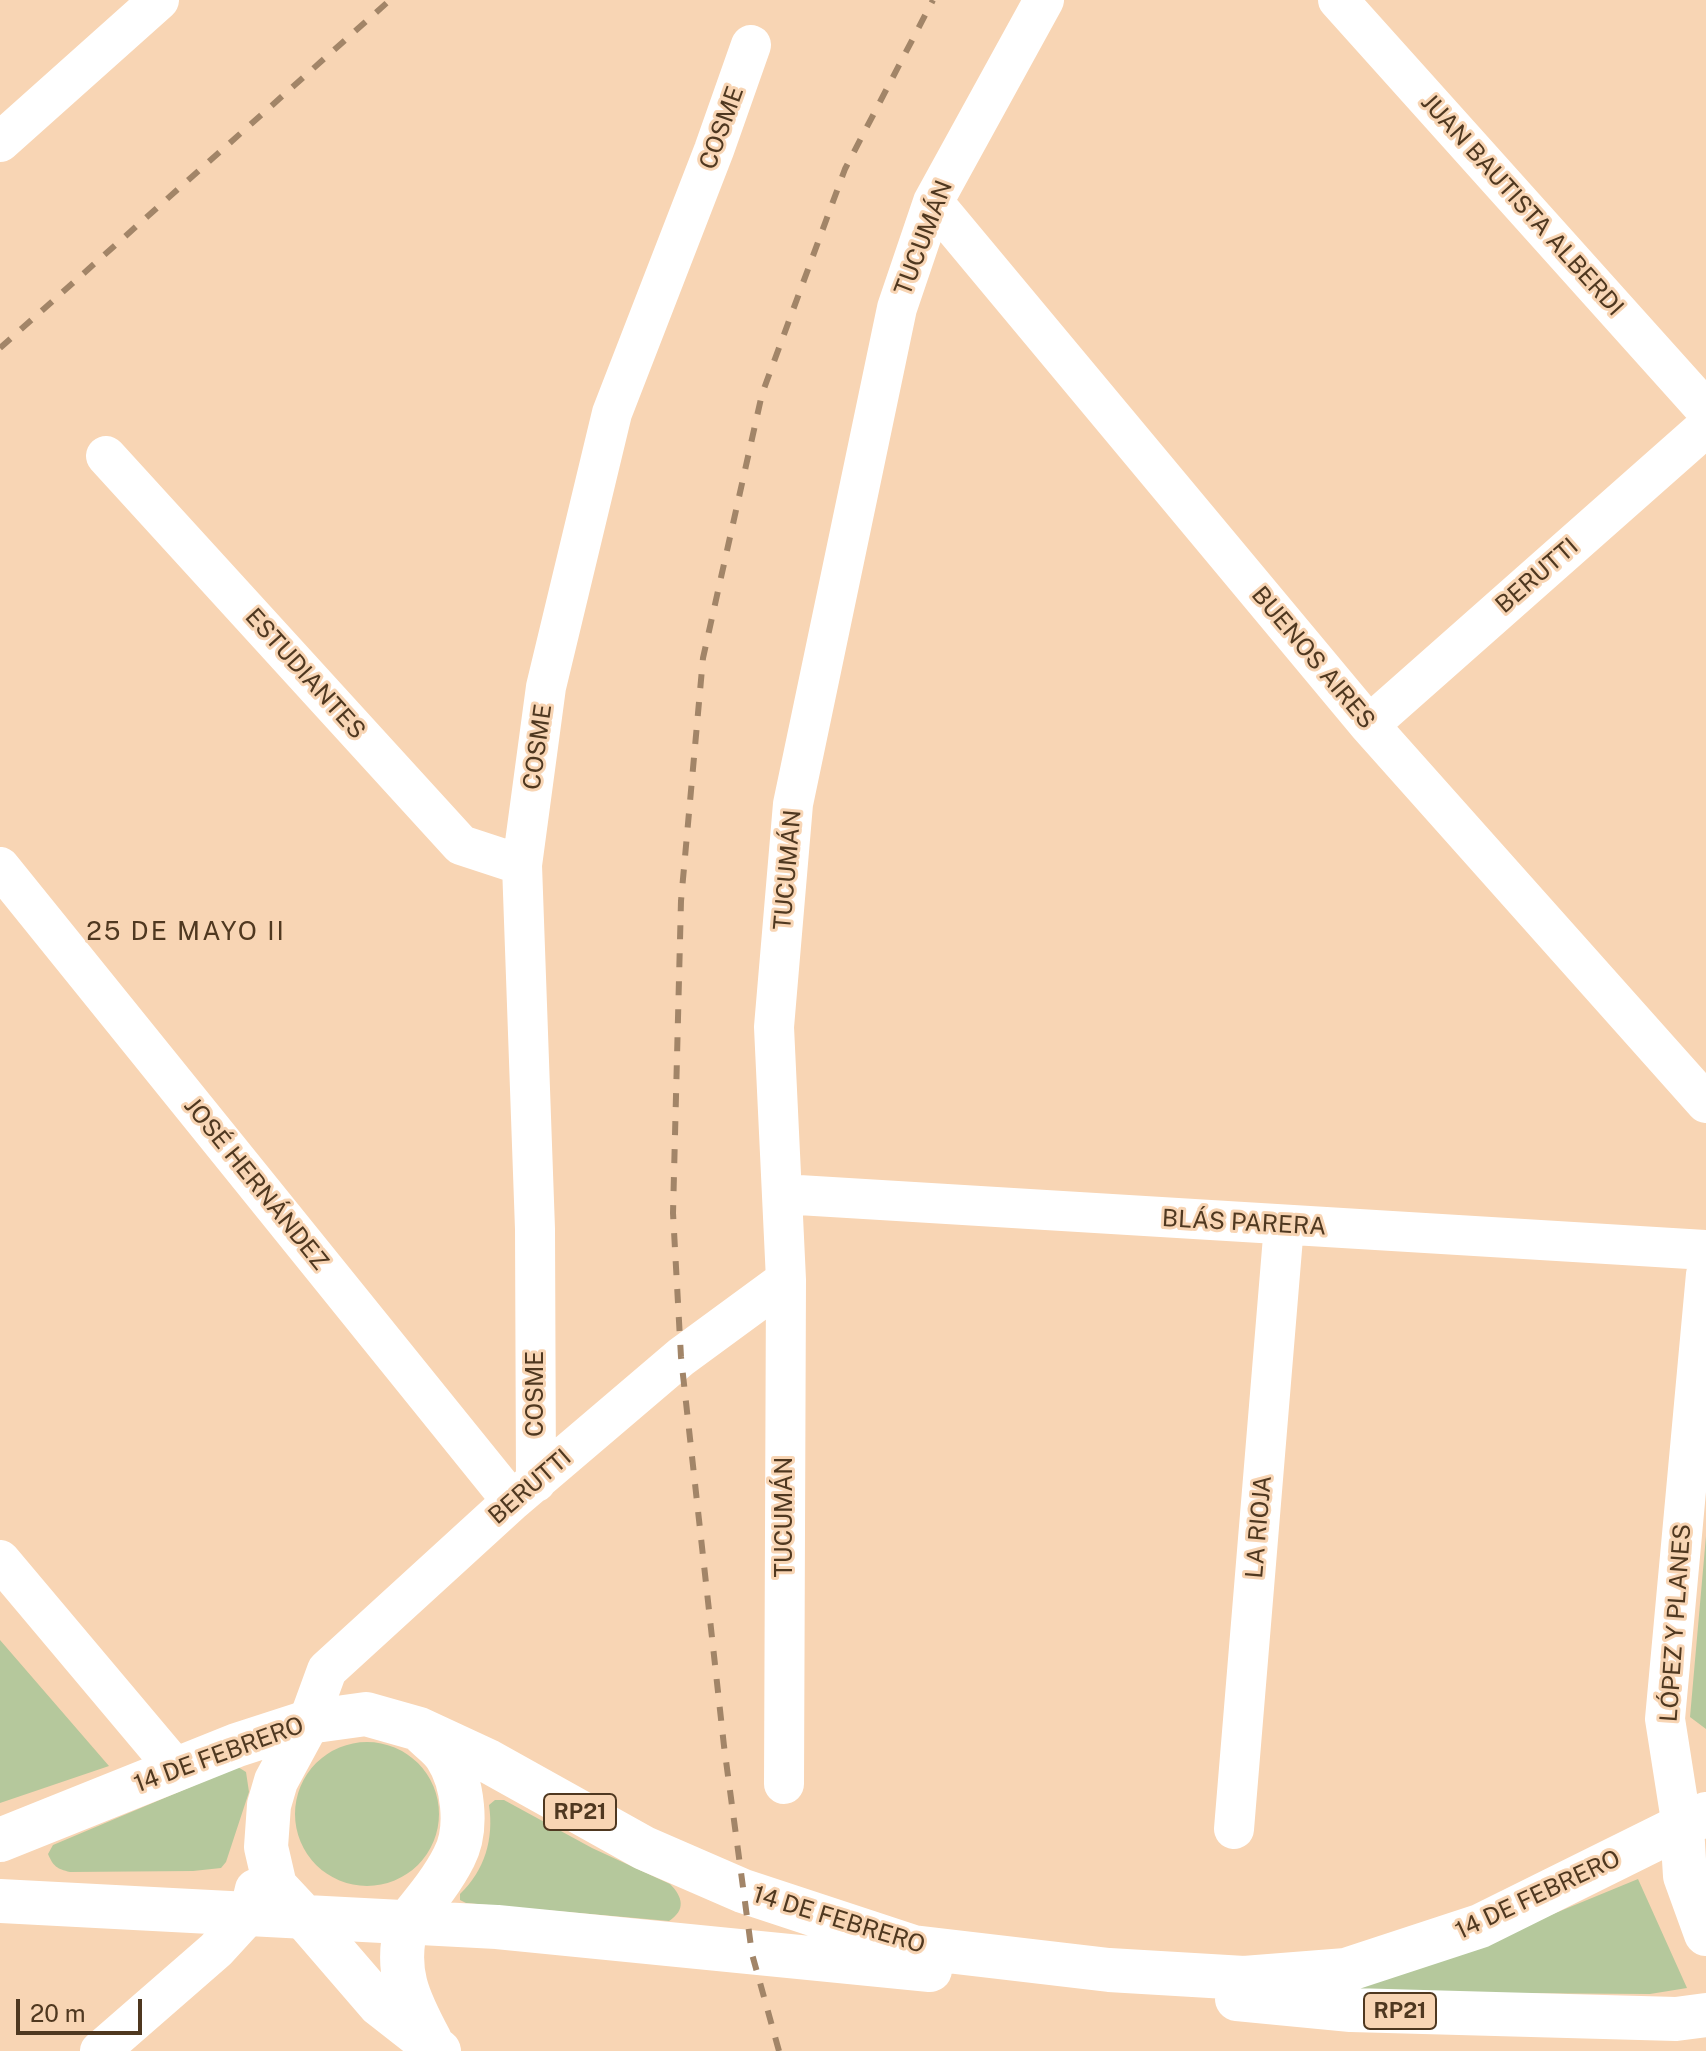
<!DOCTYPE html>
<meta charset="utf-8">
<style>
body{margin:0}
#map{position:relative;width:1706px;height:2051px;overflow:hidden;background:#f8d5b4;font-family:"Public Sans",sans-serif}
canvas{display:block}
.scale{position:absolute;left:16px;top:1999px;width:126px;height:36px;box-sizing:border-box;border:4px solid #4f3820;border-top:0;padding-left:10px;font-size:24px;line-height:28px;white-space:nowrap;color:#4f3820;-webkit-text-stroke:6px #f8d5b4;paint-order:stroke}
</style>
<div id="map">
<canvas width="1706" height="2051"></canvas>
<div class="scale">20 m</div>
</div>
<script>
const ctx = document.querySelector('canvas').getContext('2d');
ctx.lineJoin = 'round';
function paint(path, color) { ctx.fillStyle = color; ctx.fill(path, 'evenodd'); }
function stroke(path, color, width, dash) { ctx.strokeStyle = color; ctx.lineWidth = width; ctx.lineCap = dash ? 'butt' : 'round'; ctx.setLineDash(dash || []); ctx.stroke(path); }
function label(font, color, halo, rows, align = 'center') {
  ctx.font = font + ' "Public Sans",sans-serif'; ctx.lineWidth = 6; ctx.setLineDash([]); ctx.textBaseline = 'middle'; ctx.strokeStyle = halo; ctx.fillStyle = color; for (const [text, x, y, turn = 0] of rows) {
    ctx.save(); ctx.translate(x, y); ctx.rotate((+turn || 0) * Math.PI / 180); ctx.textAlign = isNaN(turn) ? turn : align; if (halo) ctx.strokeText(text, 0, 0); ctx.fillText(text, 0, 0); ctx.restore();
  }
}
paint(new Path2D(`
 M1706,1536V1729L1690,1717Z
 M0,1640L109,1766L0,1803Z
 M295 1814a72 72 0 1 1 144 0a72 72 0 1 1-144 0Z
 M238,1767L246,1772L249,1792L226,1862L221,1868L193,1871L70,1872C57,1869 53,1866 48,1854L53,1845Z
 M495,1800H504L592,1848L670,1884C683,1897 686,1910 669,1921L466,1903L460,1900V1894C485,1870 494,1839 489,1805Z
 M1638,1879L1687,1988L1650,1994L1350,1992L1502,1935Z`), '#b5c89c');
stroke(new Path2D(`
 M1338,0L1706,410
 M0,142L159,0
 M933,202L1369,725L1706,1103
 M106,456L461,845L522,865
 M1369,725L1706,427
 M0,867L512,1501
 M782,1194L1706,1250
 M536,1482L535,1229L522,865L546,687L612,413L714,150L751,45
 M0,1560L176,1769
 M308,1722L327,1670L512,1501L681,1357L786,1280
 M784,1784L786,1280L774,1027L793,804L897,308L933,202L1044,0
 M1682,1827L1665,1719L1706,1274
 M1234,1829L1284,1225
 M100,2051L216,1950L249,1914L255,1889`), '#fff', 40);
stroke(new Path2D(`
 M304,1917L380,2005L439,2051
 M407,1923C394,1970 408,1999 430,2040`), '#fff', 44);
stroke(new Path2D(`
 M1682,1827L1685,1876L1706,1934
 M0,1840L237,1745L308,1722L366,1714L419,1729L488,1761L644,1848L743,1891L913,1947L1109,1970L1244,1978L1346,1970L1480,1926L1706,1814
 M0,1901L497,1927L930,1970
 M304,1917L275,1886L266,1847L269,1805L276,1781L308,1722
 M407,1923C424,1902 442,1881 454,1857C469,1829 463,1782 446,1756C440,1747 431,1741 424,1734
 M1237,1999L1351,2010L1676,2019L1706,2015`), '#fff', 44);
stroke(new Path2D(`
 M0,348L390,0
 M779,2051L752,1954L724,1746L681,1357L673,1213L681,901L703,658L762,394L845,169L933,0`), '#a28568', 6, [14, 14]);
for (const [x, y, w] of [
 [580,1812,72],
 [1400,2011,72]
]) { const box = new Path2D(); box.roundRect(x - w / 2, y - 18, w, 36, 6); ctx.fillStyle = '#f8d5b4'; ctx.fill(box); stroke(box, '#4f3820', 2); }
label('bold 22px', '#4f3820', null, [
 ["RP21",580,1812],
 ["RP21",1400,2011]
]);
label('24px', '#4f3820', '#f8d5b4', [
 ["COSME",722,128,-70],
 ["JUAN BAUTISTA ALBERDI",1522,205,48],
 ["TUCUMÁN",924,238,-69],
 ["BERUTTI",1537,576,-41],
 ["BUENOS AIRES",1313,658,50],
 ["ESTUDIANTES",305,674,48],
 ["COSME",538,747,-82],
 ["TUCUMÁN",788,870,-85],
 ["JOSÉ HERNÁNDEZ",256,1184,51],
 ["BLÁS PARERA",1244,1223,3],
 ["COSME",536,1394,-90],
 ["BERUTTI",530,1487,-41],
 ["TUCUMÁN",785,1517,-90],
 ["LA RIOJA",1259,1527,-85],
 ["LÓPEZ Y PLANES",1676,1623,-86],
 ["14 DE FEBRERO",219,1755,-20],
 ["14 DE FEBRERO",1538,1895,-25],
 ["14 DE FEBRERO",839,1920,17]
]);
ctx.letterSpacing = '2px';
label('26px', '#4f3820', '#f8d5b4', [
 ["25 DE MAYO II",186,932]
]);
ctx.letterSpacing = '0px';
</script>
